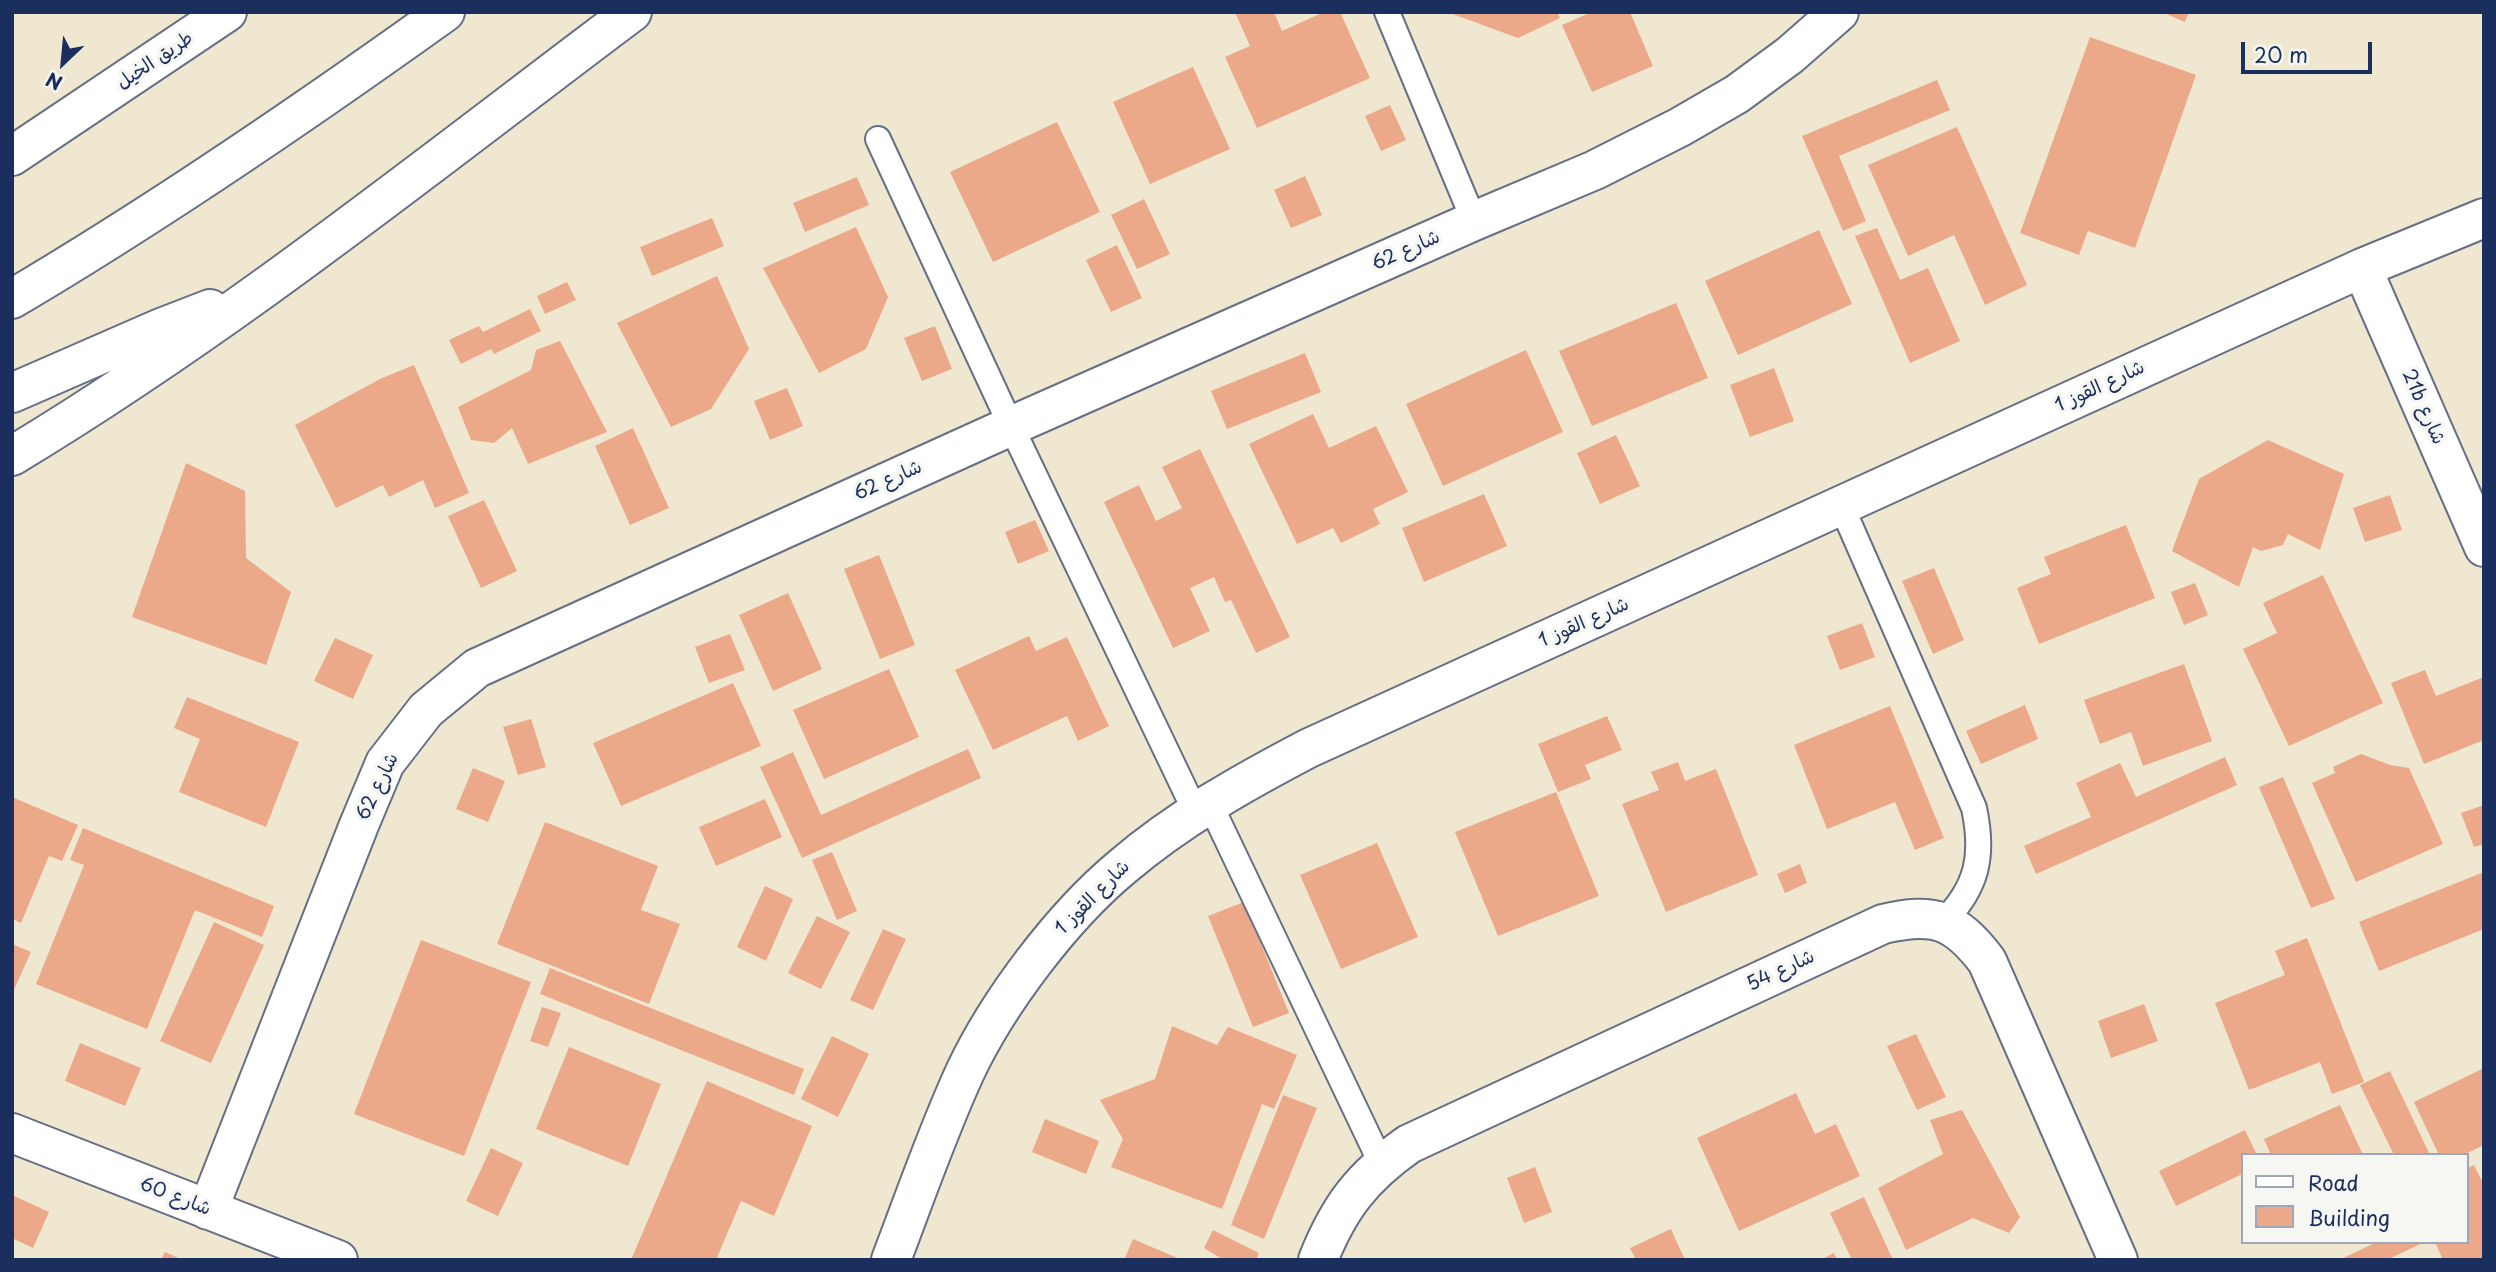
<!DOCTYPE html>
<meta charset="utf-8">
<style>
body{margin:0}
#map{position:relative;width:2496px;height:1272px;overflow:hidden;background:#efe7d0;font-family:"Playpen Sans",sans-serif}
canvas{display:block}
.frame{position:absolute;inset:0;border:14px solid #1b2f5e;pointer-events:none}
.legend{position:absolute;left:2241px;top:1153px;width:228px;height:91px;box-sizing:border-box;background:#f6f6f2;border:2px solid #9ea6b7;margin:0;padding:9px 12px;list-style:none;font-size:21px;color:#1b2f5e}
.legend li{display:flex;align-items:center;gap:14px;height:35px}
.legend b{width:35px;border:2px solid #9ea6b7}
.north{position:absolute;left:28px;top:28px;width:70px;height:70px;-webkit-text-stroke:5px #f6f6f2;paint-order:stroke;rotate:206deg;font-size:19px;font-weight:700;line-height:28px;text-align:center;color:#1b2f5e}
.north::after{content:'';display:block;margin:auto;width:24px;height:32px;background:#1b2f5e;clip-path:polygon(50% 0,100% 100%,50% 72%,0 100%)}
.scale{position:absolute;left:2241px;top:42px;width:131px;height:32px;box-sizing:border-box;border:4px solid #1b2f5e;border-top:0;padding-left:9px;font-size:21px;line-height:24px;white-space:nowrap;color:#1b2f5e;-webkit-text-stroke:5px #f6f6f2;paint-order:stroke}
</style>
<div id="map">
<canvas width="2496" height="1272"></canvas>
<div class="frame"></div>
<ul class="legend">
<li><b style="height:9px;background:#fff"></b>Road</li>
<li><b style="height:19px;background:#eba989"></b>Building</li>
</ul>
<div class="north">N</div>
<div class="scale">20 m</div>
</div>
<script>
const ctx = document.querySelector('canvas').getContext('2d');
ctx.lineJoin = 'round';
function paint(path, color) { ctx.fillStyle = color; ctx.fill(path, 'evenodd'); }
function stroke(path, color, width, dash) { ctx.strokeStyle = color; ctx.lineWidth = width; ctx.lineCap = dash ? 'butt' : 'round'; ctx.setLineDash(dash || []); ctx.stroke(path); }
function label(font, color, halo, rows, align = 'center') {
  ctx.font = font + ' "Playpen Sans","Playpen Sans Arabic",sans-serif'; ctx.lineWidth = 7; ctx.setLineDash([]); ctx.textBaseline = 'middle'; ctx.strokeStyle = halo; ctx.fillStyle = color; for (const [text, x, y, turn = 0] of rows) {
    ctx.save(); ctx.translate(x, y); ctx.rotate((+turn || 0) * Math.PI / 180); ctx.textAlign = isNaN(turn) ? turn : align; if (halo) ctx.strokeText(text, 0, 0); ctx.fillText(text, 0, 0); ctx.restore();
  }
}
paint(new Path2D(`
 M1235,12H1274L1282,31L1324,12H1340L1370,78L1257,128L1225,57L1250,46Z
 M1557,12L1560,18L1518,38L1450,13Z
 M1592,12H1630L1653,66L1592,92L1562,25Z
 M2162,12H2189L2185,22Z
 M2090,37L2196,75L2135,248L2088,231L2079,255L2020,233Z
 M1193,67L1230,149L1150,184L1113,102Z
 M1937,80L1950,110L1839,156L1866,221L1843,231L1802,136Z
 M1390,105L1406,140L1381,151L1365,116Z
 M1057,122L1100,212L993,262L950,172Z
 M1957,127L2027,285L1985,305L1954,235L1908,256L1868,165Z
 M1305,176L1322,215L1291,228L1274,190Z
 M857,177L869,205L805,232L793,203Z
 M1144,199L1170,254L1137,269L1111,215Z
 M712,218L724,246L652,276L640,247Z
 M856,227L888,297L866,349L819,373L763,268Z
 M1877,228L1900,280L1928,268L1960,341L1910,363L1855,236Z
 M1819,230L1852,304L1738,355L1705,281Z
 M1117,245L1142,298L1111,312L1086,260Z
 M717,276L749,349L711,409L671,427L617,323Z
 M567,282L576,300L545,314L537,296Z
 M1676,303L1708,378L1592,426L1559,351Z
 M530,309L541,331L494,354L491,349L461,364L449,340L479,326L483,332Z
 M935,326L952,369L922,381L904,338Z
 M560,341L607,432L528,464L512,428L494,443L471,440L458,407L531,370L536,350Z
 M1526,350L1563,432L1443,486L1406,404Z
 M1305,353L1321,392L1227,429L1211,391Z
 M414,365L469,493L435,508L423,480L389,497L383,485L336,508L295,425L380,379Z
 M1774,368L1794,421L1750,437L1730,385Z
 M787,388L803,426L770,440L754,401Z
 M1313,414L1329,448L1376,426L1408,492L1373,509L1380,524L1341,543L1333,528L1297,544L1249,444Z
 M633,428L669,508L630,525L595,446Z
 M1616,435L1640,486L1600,504L1577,453Z
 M2268,440L2344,474L2320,550L2288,534L2283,545L2261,551L2253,547L2239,587L2172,551L2199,479Z
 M1200,449L1290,637L1256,653L1231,600L1225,602L1214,577L1190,588L1210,631L1173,648L1104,502L1139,485L1156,521L1182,508L1162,467Z
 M186,463L245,491L246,558L291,592L266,665L132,617Z
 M1484,494L1507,546L1424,582L1402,528Z
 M2390,495L2402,530L2365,542L2353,508Z
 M484,500L517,571L481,588L448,516Z
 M1035,520L1049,551L1018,564L1005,532Z
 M2126,525L2155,598L2039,644L2017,588L2051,574L2044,557Z
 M879,555L915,645L880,659L844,569Z
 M1934,568L1964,640L1933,654L1902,581Z
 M2323,575L2383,703L2289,746L2243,649L2277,633L2263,603Z
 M2195,583L2208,615L2184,625L2171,592Z
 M788,593L822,669L773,691L739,615Z
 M1862,623L1875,657L1840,670L1827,636Z
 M730,634L745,670L709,683L695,647Z
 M1029,636L1036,651L1067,637L1109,726L1078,741L1067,716L993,750L955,670Z
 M335,638L373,655L353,699L314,681Z
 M2184,664L2212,741L2143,766L2131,732L2100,744L2084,700Z
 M889,669L919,737L824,779L793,710Z
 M2425,670L2436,696L2484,677V740L2424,764L2391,683Z
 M733,683L761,746L621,806L593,743Z
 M187,697L299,742L266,827L179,792L200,739L174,728Z
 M2025,705L2038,739L1981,764L1966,731Z
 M1890,706L1944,838L1915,850L1895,802L1827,829L1794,745Z
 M1607,716L1622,750L1585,765L1591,779L1558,792L1538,744Z
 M531,719L546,767L518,775L503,727Z
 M968,749L981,778L802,858L760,767L793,752L821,815Z
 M2361,754L2390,765L2409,768L2443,844L2356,882L2312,783L2335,773L2333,767Z
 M2225,757L2237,785L2036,874L2024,846L2091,817L2076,783L2120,763L2136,797Z
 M1678,762L1685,781L1716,769L1758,875L1666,912L1622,804L1659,790L1651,772Z
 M473,768L505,781L488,822L456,809Z
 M2283,777L2335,899L2311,908L2259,787Z
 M1556,792L1599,896L1498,936L1455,832Z
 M12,797L78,825L62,861L49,856L21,923L12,919Z
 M765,799L782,837L716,866L699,827Z
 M2484,805V844L2474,847L2461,813Z
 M545,822L658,866L641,910L680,924L649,1004L497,944Z
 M83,828L274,906L262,937L195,910L147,1029L36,984L84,865L70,860Z
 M1377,843L1418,937L1341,969L1300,875Z
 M832,852L857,911L837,920L812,860Z
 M1800,864L1807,883L1785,893L1777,874Z
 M2484,872V929L2379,971L2359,922Z
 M765,886L793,899L766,961L737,947Z
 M1244,902L1289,1013L1253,1027L1208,916Z
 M817,916L850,932L821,989L788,973Z
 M214,922L264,945L211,1063L160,1041Z
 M883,929L906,939L873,1010L850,1000Z
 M2307,938L2364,1082L2332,1094L2320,1062L2249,1090L2215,1003L2285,975L2275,951Z
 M421,940L531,982L464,1156L354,1114Z
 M12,944L31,952L12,994Z
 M550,968L804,1069L794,1095L540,994Z
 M2144,1004L2158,1041L2111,1058L2098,1021Z
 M542,1007L561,1013L548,1047L530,1041Z
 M1172,1026L1217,1045L1228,1027L1297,1055L1274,1109L1262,1104L1222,1209L1111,1167L1123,1139L1100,1100L1155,1079Z
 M1916,1034L1946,1097L1917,1110L1887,1046Z
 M832,1036L869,1054L838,1117L801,1099Z
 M80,1043L141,1068L125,1106L65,1081Z
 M569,1047L661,1084L628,1166L536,1129Z
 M2484,1068V1145L2463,1155H2439L2414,1102Z
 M2390,1071L2430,1155H2394L2360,1085Z
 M707,1081L812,1126L774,1216L741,1201L716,1260H631Z
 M1796,1093L1815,1134L1836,1124L1860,1176L1739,1231L1697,1138Z
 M1283,1095L1317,1108L1264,1239L1231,1225Z
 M2340,1105L2363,1155H2271L2264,1139Z
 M1962,1110L2020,1217L2009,1233L1973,1218L1906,1250L1878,1188L1943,1154L1930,1120Z
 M1045,1119L1099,1141L1086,1174L1032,1152Z
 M2245,1130L2257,1155H2242V1174L2176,1206L2159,1171Z
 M491,1148L523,1163L498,1216L466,1201Z
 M2474,1165L2484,1185V1260H2443L2435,1242H2466V1169Z
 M1535,1167L1552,1212L1524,1223L1507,1178Z
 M12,1195L49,1212L33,1248L12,1238Z
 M1864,1197L1893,1260H1852L1830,1213Z
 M1671,1229L1685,1260H1636L1630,1248Z
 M1213,1230L1259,1253L1256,1260H1224L1204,1248Z
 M1133,1239L1182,1260H1124Z
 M2377,1242H2424L2387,1260H2339Z
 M165,1252L183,1260H161Z
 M1834,1253L1837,1260H1820Z`), '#eba989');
const lane = new Path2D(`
 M1387,12L1474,221
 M878,139L1011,426L1196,813
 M1841,505L1974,808C1984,855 1978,887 1943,922
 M1210,804L1381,1163`);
const street = new Path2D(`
 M2362,268L2484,547
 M12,1133L338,1260
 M208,1210L359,825L385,763L426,710L477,668L1011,426L1474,221L1595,170L1680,127L1737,94L1790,55L1839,12
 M891,1260C915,1197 937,1133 965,1072C998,1002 1062,917 1122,867C1178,819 1244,782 1309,748L2362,268L2484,218
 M1318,1260C1339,1207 1362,1177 1409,1144L1883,924C1934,912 1955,919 1987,961L2118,1260`);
const highway = new Path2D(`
 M12,156L227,12
 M12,299C161,211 304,113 445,12
 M12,393L161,328L210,309
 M12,456C231,324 428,165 632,12`);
stroke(lane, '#656f86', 28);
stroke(street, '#656f86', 42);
stroke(highway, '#656f86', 42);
stroke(lane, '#fff', 24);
stroke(street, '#fff', 38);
stroke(highway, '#fff', 38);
label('19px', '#1b2f5e', '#f6f6f2', [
 ["طريق الخيل",155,61,-34],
 ["شارع 62",1406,251,-24],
 ["شارع القوز 1",2100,387,-25],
 ["21b شارع",2423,407,66],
 ["شارع 62",888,481,-24],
 ["شارع القوز 1",1584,623,-24],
 ["شارع 62",378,787,-64],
 ["شارع القوز 1",1093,898,-45],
 ["شارع 54",1781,971,-25],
 ["شارع 60",175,1197,21]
]);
</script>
